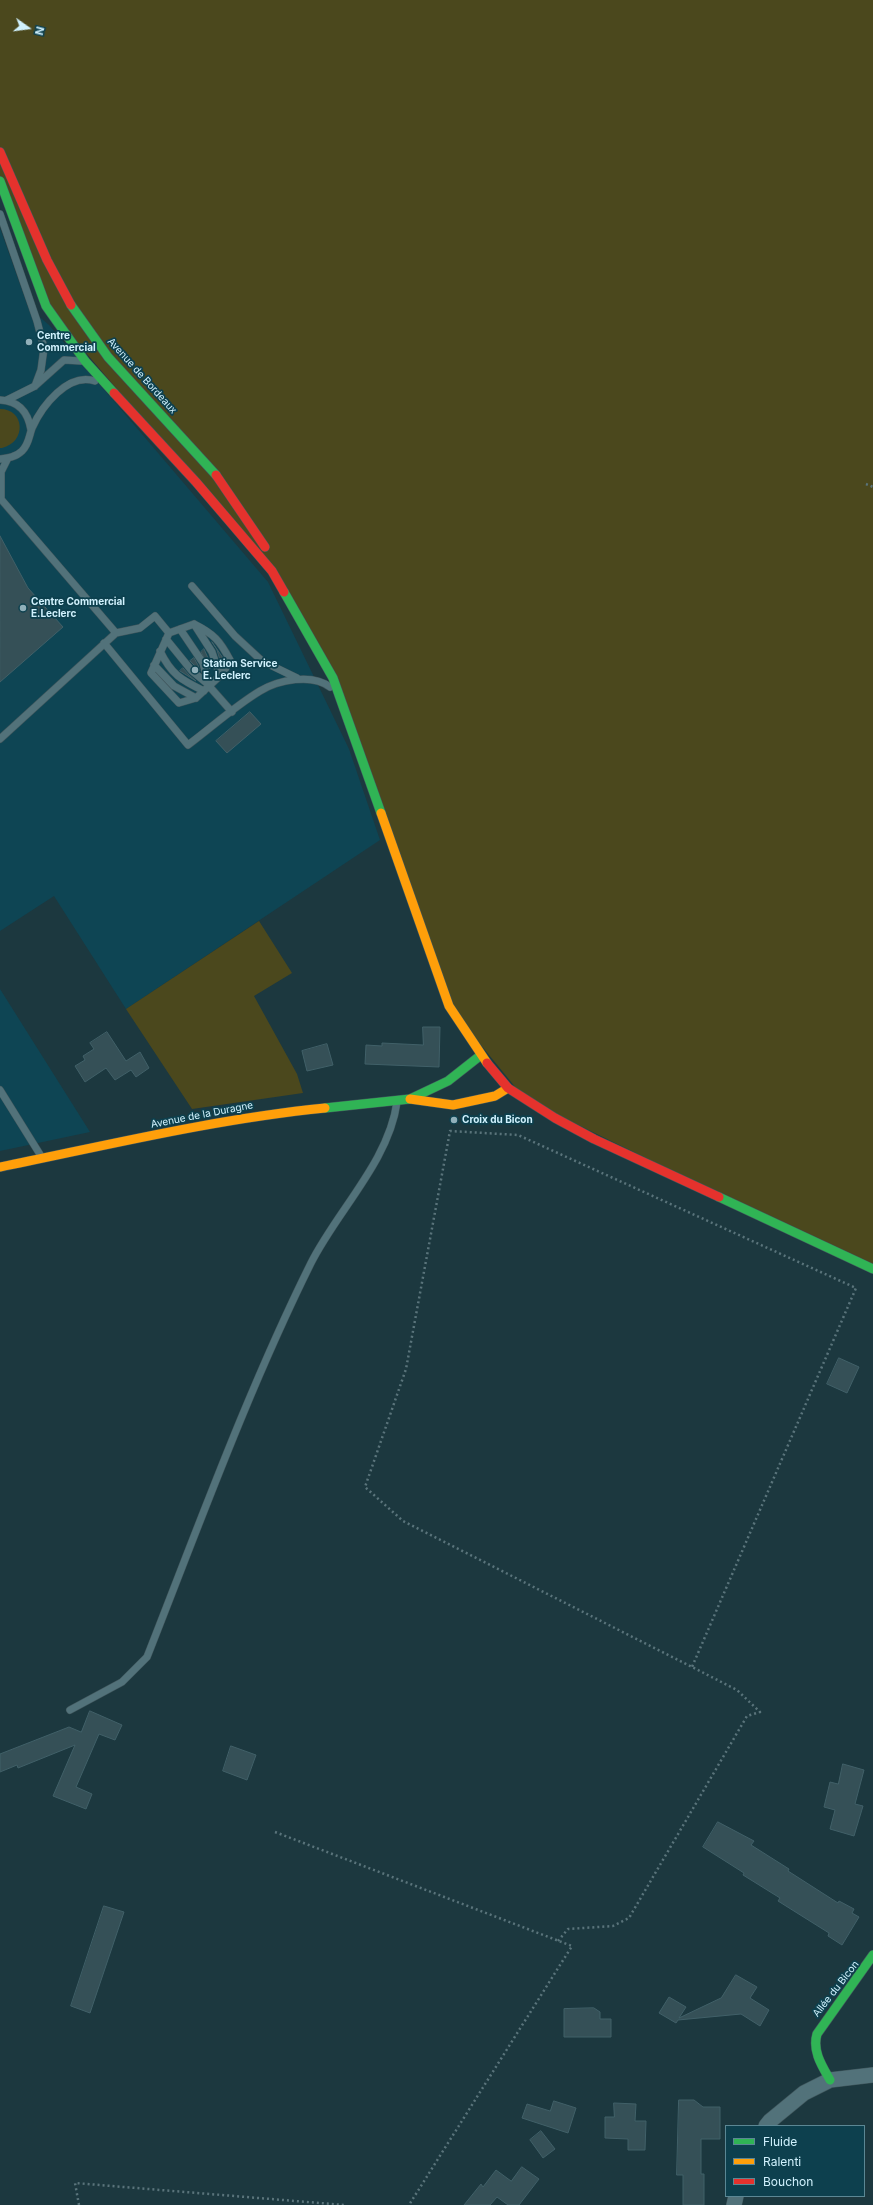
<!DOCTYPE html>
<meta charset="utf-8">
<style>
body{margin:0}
#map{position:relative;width:873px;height:2205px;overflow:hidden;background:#1c383f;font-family:Inter,sans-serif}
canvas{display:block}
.legend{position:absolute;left:725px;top:2125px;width:140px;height:72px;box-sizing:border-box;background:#0d404e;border:1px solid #5b8794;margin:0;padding:5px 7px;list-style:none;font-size:12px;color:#d0f1fd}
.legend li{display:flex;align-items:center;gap:8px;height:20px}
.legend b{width:20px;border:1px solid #5b8794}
.north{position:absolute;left:8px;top:8px;width:40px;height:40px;-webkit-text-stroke:3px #0d404e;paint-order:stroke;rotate:104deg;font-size:11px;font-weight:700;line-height:16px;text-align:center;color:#d0f1fd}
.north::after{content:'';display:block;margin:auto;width:14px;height:18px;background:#d0f1fd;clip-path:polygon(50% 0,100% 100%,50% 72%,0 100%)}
</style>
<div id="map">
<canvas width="873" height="2205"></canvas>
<ul class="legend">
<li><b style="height:5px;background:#30b455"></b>Fluide</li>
<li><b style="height:5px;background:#ff9f0a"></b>Ralenti</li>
<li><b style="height:5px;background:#e5322d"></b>Bouchon</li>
</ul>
<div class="north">N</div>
</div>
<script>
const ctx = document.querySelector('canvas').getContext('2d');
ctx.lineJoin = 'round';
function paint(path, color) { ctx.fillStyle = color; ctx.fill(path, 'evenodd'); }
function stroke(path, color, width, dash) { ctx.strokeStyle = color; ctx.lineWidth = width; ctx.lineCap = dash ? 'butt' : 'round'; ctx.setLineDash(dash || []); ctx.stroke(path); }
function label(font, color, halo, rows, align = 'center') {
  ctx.font = font + ' Inter,sans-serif'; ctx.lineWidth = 3.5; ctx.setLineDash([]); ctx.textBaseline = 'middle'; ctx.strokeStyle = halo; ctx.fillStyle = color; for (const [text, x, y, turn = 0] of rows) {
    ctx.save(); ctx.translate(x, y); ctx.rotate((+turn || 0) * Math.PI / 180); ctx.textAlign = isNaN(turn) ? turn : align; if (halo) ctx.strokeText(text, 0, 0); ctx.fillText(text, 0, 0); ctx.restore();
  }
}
paint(new Path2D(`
 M0,228L28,307L49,325L268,582L349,749L380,840L126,1009L54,896L0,931Z
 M0,989L90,1132L0,1151Z`), '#0e4554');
paint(new Path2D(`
 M0,0H873V1269L525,1099L449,1006L332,678L272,571L46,306L0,181Z
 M0,409C25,409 27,442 2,448H0Z
 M259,921L292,973L254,996L297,1074L303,1093L192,1109L126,1009Z`), '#4b481d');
const building = new Path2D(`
 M0,536L28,588L63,627L0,682Z
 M212,642L223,658L220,660L217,650Z
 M204,649L212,667L210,669L201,652Z
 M194,658L198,665L200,671L190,661Z
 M183,668L189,675L196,681L180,671Z
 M250,712L261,724L227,753L216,741Z
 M423,1027H440L439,1067L365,1064L366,1045L382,1046V1043L423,1045Z
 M107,1032L126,1061L140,1052L149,1068L136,1077L131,1070L115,1080L106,1068L85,1082L75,1066L85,1060L83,1056L94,1049L90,1043Z
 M327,1044L333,1065L307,1071L302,1051Z
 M839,1358L859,1367L847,1393L827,1384Z
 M90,1711L122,1725L115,1740L99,1734L76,1787L92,1794L86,1809L53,1796L75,1745L18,1768L17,1765L0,1772V1754L69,1727L81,1732Z
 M231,1746L256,1755L247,1780L223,1771Z
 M843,1764L864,1770L855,1804L863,1806L854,1836L830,1829L835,1810L824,1807L830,1782L838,1784Z
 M718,1822L754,1841L751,1845L789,1869L788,1871L838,1903L839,1901L854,1909L852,1913L859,1917L842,1945L828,1936L829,1933L778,1901L780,1898L743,1875L744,1873L703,1847Z
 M104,1906L124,1912L90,2013L71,2006Z
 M736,1975L757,1987L750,1998L769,2010L760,2026L741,2014L678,2020L676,2023L659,2013L669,1997L686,2007L679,2018L721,1998Z
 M594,2008L600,2012V2019H611V2037H564V2009Z
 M679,2100H694L703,2107H720V2139H701V2174H704V2205H683V2175H677Z
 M554,2101L576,2108L568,2133L522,2118L527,2104L550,2111Z
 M614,2103L636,2104L635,2121H646L645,2150H628V2139L605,2138V2117H614Z
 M541,2131L555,2149L543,2158L530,2140Z
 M522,2167L539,2179L519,2205H508L497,2197L490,2205H464L481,2184L483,2187L496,2170L511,2181Z`);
paint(building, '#355057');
stroke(building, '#416068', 1);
const lane = new Path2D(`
 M0,214L37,321L44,348L41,370L35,386
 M0,400C19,401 28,412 31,430
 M7,400L35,386L64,360L81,361
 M0,459C8,458 16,457 22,451C29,444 29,436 32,428C42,406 68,372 95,381
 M0,498L116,633L0,739
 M1,500V472L8,458
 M192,586L235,636L262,661L297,678
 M194,624L212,652L220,676
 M180,629L203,663L209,686
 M116,633L140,628L155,616L169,633L194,624C214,634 220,641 230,660L223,673L209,686L232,712
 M169,633L151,673L179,703L196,698L209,686
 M166,639L192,671L209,685
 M104,643L188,745C212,727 235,706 260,691C278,680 312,673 330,687
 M160,651C171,674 181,680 204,691
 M154,665L174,686L196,698
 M0,1090L41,1156
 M70,1710L122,1682L147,1657C199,1525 248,1390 311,1263C337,1211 389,1161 397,1102`);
const street = new Path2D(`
 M766,2126L770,2121L804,2093L830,2080L873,2075
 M734,2205L736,2196`);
const fast = new Path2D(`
 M0,181L46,306L85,361L114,393
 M71,305L108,357L216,475
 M284,592L333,678L381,813
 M325,1108L410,1099L448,1081L481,1055
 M719,1197L873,1269
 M830,2080C822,2066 812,2051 817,2034L873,1955`);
const slow = new Path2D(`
 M381,813L449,1006L487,1063
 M410,1099L453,1105L495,1096L508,1088
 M0,1167C108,1145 215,1119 325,1108`);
const jam = new Path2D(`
 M0,152L47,260L71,305
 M114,393L196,482L272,571L284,592
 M216,475L265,547
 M487,1063L508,1088L555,1118L594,1139L719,1197`);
stroke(lane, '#40565c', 8);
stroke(street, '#40565c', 16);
stroke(fast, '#40565c', 10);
stroke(slow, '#40565c', 10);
stroke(jam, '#40565c', 10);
stroke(new Path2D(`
 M866,484L873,487
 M275,1832L572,1946L409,2205
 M558,1941L568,1929L613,1926L629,1918L747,1716L760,1712L737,1690L692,1667L403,1521L365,1487L406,1369L450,1131L518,1135L856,1288L692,1667
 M79,2205L75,2183L344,2205`), '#5a747b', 2.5, [2, 3]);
stroke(lane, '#52727a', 7);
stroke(street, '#52727a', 15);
stroke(fast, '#30b455', 9);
stroke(slow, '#ff9f0a', 9);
stroke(jam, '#e5322d', 9);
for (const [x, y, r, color] of [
 [29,342,4,"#91b0ba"],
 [23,608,4,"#91b0ba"],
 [195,670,4,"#91b0ba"],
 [454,1120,4,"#91b0ba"]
]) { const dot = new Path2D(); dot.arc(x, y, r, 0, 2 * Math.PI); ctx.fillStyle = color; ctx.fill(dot); stroke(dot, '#0d404e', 1.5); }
label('bold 10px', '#d0f1fd', '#0d404e', [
 ["Centre",37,336],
 ["Commercial",37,348],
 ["Centre Commercial",31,602],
 ["E.Leclerc",31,614],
 ["Station Service",203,664],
 ["E. Leclerc",203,676],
 ["Croix du Bicon",462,1120]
], 'left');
label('10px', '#d0f1fd', '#0d404e', [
 ["Avenue de Bordeaux",142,376,48],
 ["Avenue de la Duragne",202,1115,-11],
 ["Allée du Bicon",836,1989,-52]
]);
</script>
